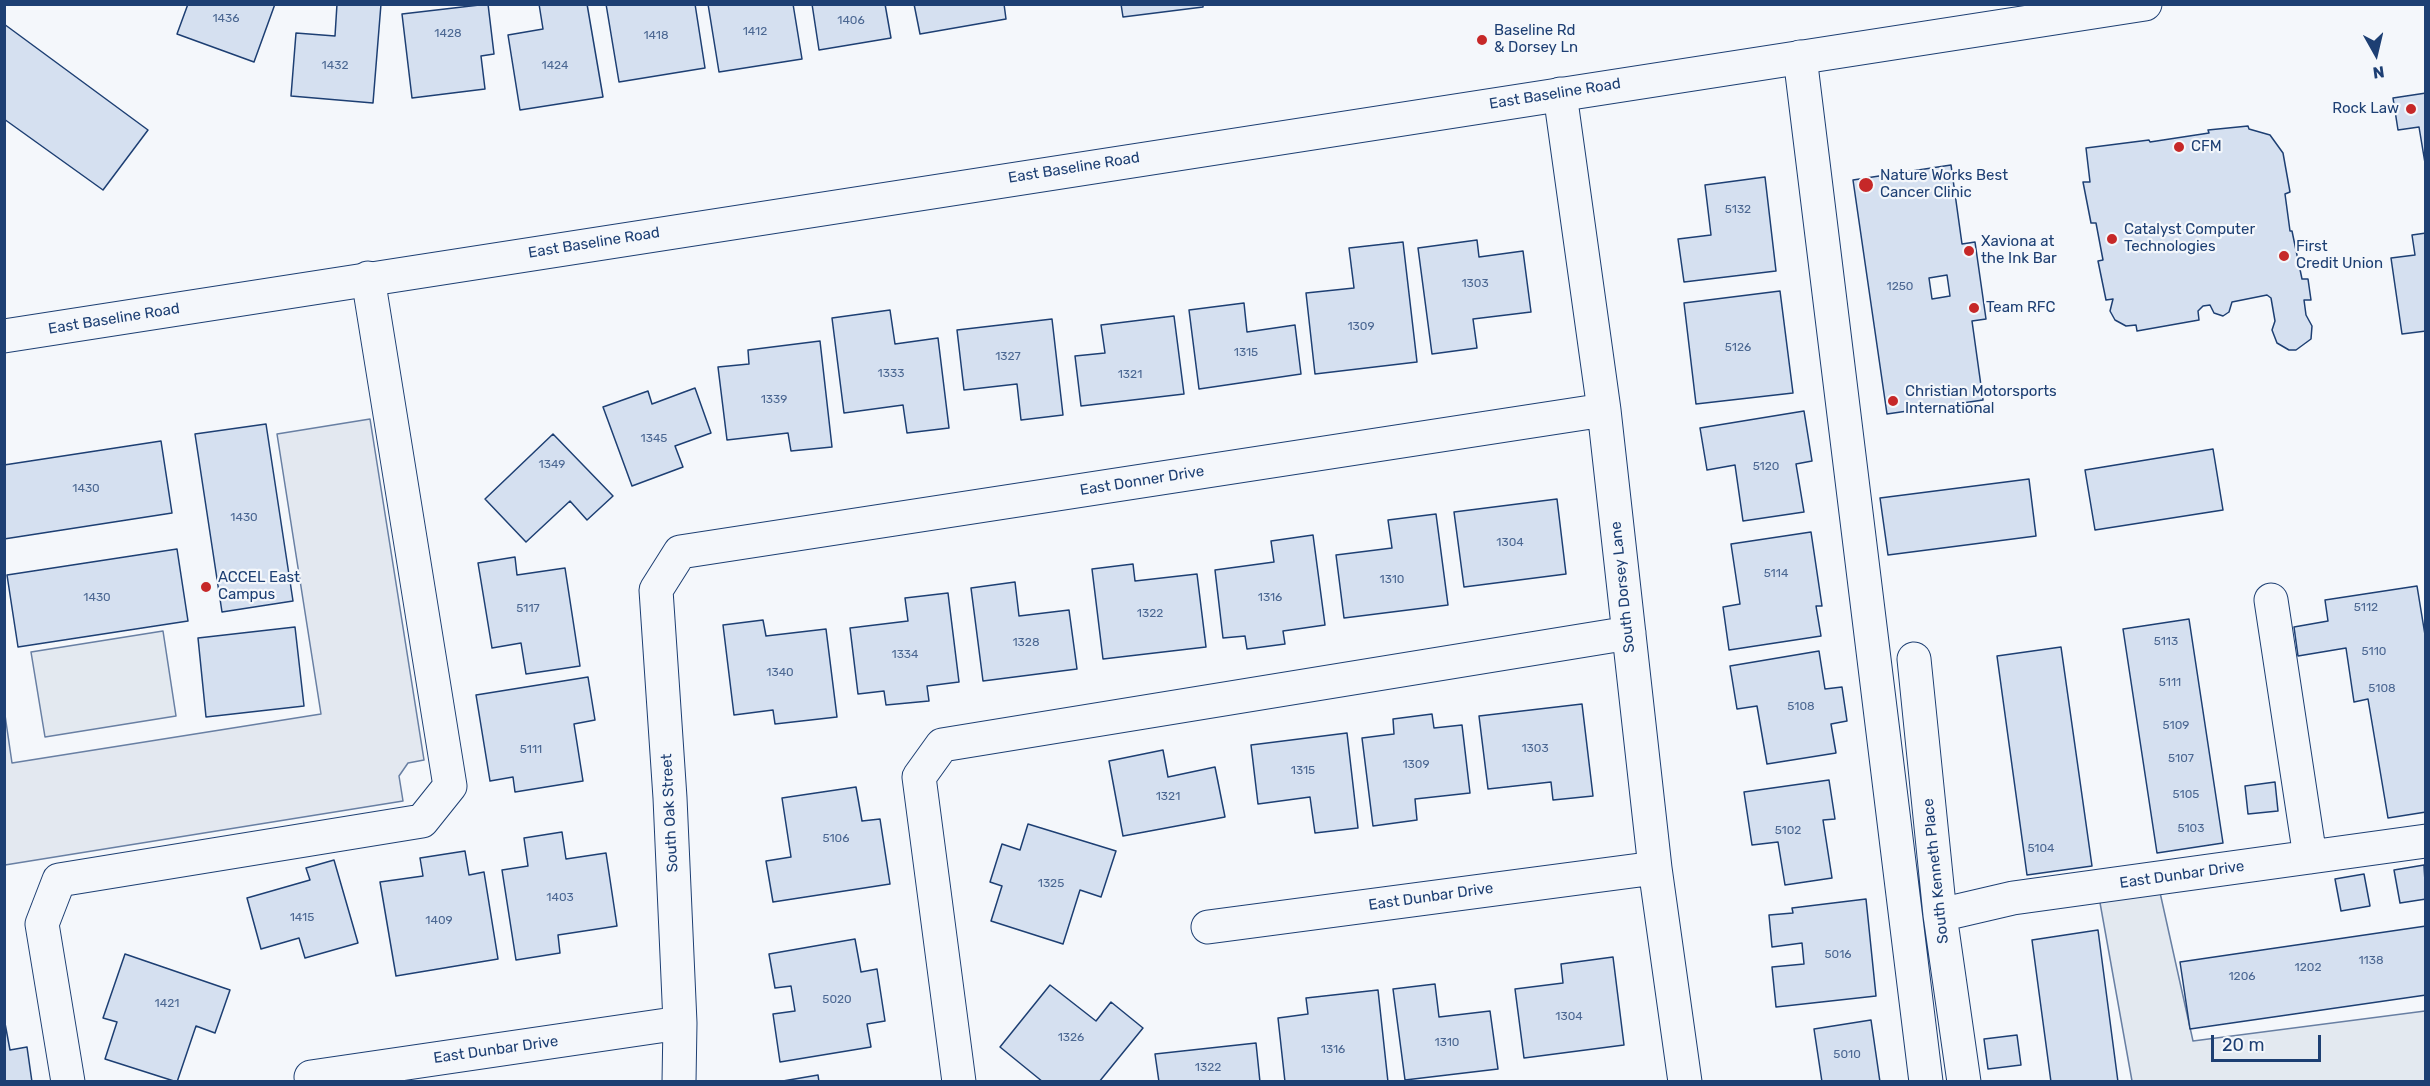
<!DOCTYPE html>
<style>
body{margin:0}
#map{position:relative;width:2430px;height:1086px;overflow:hidden;background:#f4f7fb;font-family:Rubik,sans-serif}
canvas{display:block}
.frame{position:absolute;inset:0;border:6px solid #1d3f73;pointer-events:none}
.north{position:absolute;left:2346px;top:24px;width:60px;height:60px;-webkit-text-stroke:4px #f4f7fb;paint-order:stroke;rotate:172deg;font-size:16px;font-weight:700;line-height:24px;text-align:center;color:#1d3f73}
.north::after{content:'';display:block;margin:auto;width:21px;height:27px;background:#1d3f73;clip-path:polygon(50% 0,100% 100%,50% 72%,0 100%)}
.scale{position:absolute;left:2211px;top:1035px;width:110px;height:27px;box-sizing:border-box;border:3px solid #1d3f73;border-top:0;padding-left:8px;font-size:18px;line-height:21px;white-space:nowrap;color:#1d3f73;-webkit-text-stroke:4px #f4f7fb;paint-order:stroke}
</style>
<div id="map">
<canvas width="2430" height="1086"></canvas>
<div class="frame"></div>
<div class="north">N</div>
<div class="scale">20 m</div>
</div>
<script>
const ctx = document.querySelector('canvas').getContext('2d');
ctx.lineJoin = 'round';
function paint(path, color) { ctx.fillStyle = color; ctx.fill(path, 'evenodd'); }
function stroke(path, color, width, dash) { ctx.strokeStyle = color; ctx.lineWidth = width; ctx.lineCap = dash ? 'butt' : 'round'; ctx.setLineDash(dash || []); ctx.stroke(path); }
function label(font, color, halo, rows, align = 'center') {
  ctx.font = font + ' Rubik,sans-serif'; ctx.lineWidth = 4.5; ctx.setLineDash([]); ctx.textBaseline = 'middle'; ctx.strokeStyle = halo; ctx.fillStyle = color; for (const [text, x, y, turn = 0] of rows) {
    ctx.save(); ctx.translate(x, y); ctx.rotate((+turn || 0) * Math.PI / 180); ctx.textAlign = isNaN(turn) ? turn : align; if (halo) ctx.strokeText(text, 0, 0); ctx.fillText(text, 0, 0); ctx.restore();
  }
}
const green = new Path2D(`
 M163,631L176,716L45,737L31,652Z
 M2157,879L2193,1041L2425,1011V1081H2132L2097,886Z`);
paint(green, '#e3e9f0');
stroke(green, '#687fa3', 1.5);
const parking = new Path2D(`
 M370,419L424,760L408,763L399,776L403,801L5,865V715L12,763L321,714L277,434Z`);
paint(parking, '#e3e8f0');
stroke(parking, '#687fa3', 1.5);
const building = new Path2D(`
 M188,4H275L254,62L177,34Z
 M337,4H381L373,103L291,96L296,33L335,36Z
 M488,4L494,54L481,56L485,89L412,98L402,14Z
 M539,4H587L603,97L520,110L508,35L543,29Z
 M606,4H695L705,68L619,82Z
 M708,4H793L802,59L719,72Z
 M812,4H885L891,38L819,50Z
 M914,4H1004L1006,19L920,34Z
 M1121,4H1203V7L1123,17Z
 M4,24L148,130L103,190L4,119Z
 M2426,93V169L2419,127L2398,130L2393,98Z
 M2248,126L2249,129L2270,135L2283,153L2290,192L2285,194L2290,231H2292L2302,279H2308L2311,300H2304L2306,315L2312,326L2311,339L2296,350H2289L2277,343L2272,330L2275,321L2271,298L2267,295L2232,302L2229,312L2223,316L2214,313L2210,305L2203,306L2198,311L2199,320L2137,331L2136,325L2126,326L2115,320L2110,311L2113,299L2106,300L2098,261L2103,260L2096,223H2091L2083,182H2090L2086,148L2149,140L2150,142L2209,133L2208,130Z
 M1951,165L1962,244L1975,242L1986,319L1972,321L1983,400L1887,414L1853,180ZM1947,275L1950,296L1932,299L1929,278Z
 M1765,177L1776,271L1684,282L1678,239L1711,235L1705,185Z
 M2426,233V331L2402,334L2391,258L2415,255L2412,235Z
 M1477,240L1479,257L1523,251L1531,312L1473,319L1477,348L1432,354L1418,248Z
 M1403,242L1417,362L1315,374L1306,293L1354,288L1349,248Z
 M1780,291L1793,393L1696,404L1684,303Z
 M1244,303L1247,332L1295,325L1301,374L1199,389L1189,310Z
 M890,310L895,344L938,338L949,428L907,433L903,405L844,413L832,318Z
 M1174,316L1184,394L1081,406L1075,356L1105,353L1101,325Z
 M1052,319L1063,415L1021,420L1017,384L964,390L957,330Z
 M820,341L832,447L791,451L788,433L727,440L718,367L749,364L748,350Z
 M695,388L711,433L675,446L683,467L632,486L603,407L648,391L652,404Z
 M1804,411L1812,461L1796,464L1804,512L1743,521L1735,465L1707,470L1700,428Z
 M266,424L293,601L222,612L195,434Z
 M553,434L613,496L587,520L570,501L526,542L485,499Z
 M161,441L172,513L4,539V465Z
 M2213,449L2223,510L2095,530L2085,470Z
 M2029,479L2036,536L1888,555L1880,498Z
 M1557,499L1566,574L1464,587L1454,512Z
 M1436,514L1448,605L1344,618L1336,555L1392,548L1388,520Z
 M1811,532L1822,606H1816L1821,636L1729,650L1723,607L1740,604L1731,544Z
 M1313,535L1325,625L1283,631L1285,644L1247,649L1245,636L1223,638L1215,570L1274,562L1271,541Z
 M177,549L188,621L18,647L7,575Z
 M515,557L517,575L565,568L580,666L526,674L521,643L492,648L478,563Z
 M1133,564L1135,581L1197,574L1206,647L1103,659L1092,569Z
 M1015,582L1019,616L1069,610L1077,669L983,681L971,588Z
 M2417,586L2426,641V812L2388,818L2368,699L2354,702L2346,648L2298,656L2294,627L2328,621L2325,600Z
 M948,593L959,682L927,686L929,701L886,705L884,691L858,694L850,628L908,621L905,598Z
 M2189,619L2223,843L2157,853L2123,629Z
 M763,620L766,636L826,629L837,717L775,724L773,710L734,715L723,625Z
 M295,627L304,706L206,717L198,638Z
 M2061,647L2092,866L2027,875L1997,656Z
 M1819,651L1825,689L1842,687L1847,721L1831,724L1836,753L1767,764L1757,706L1737,709L1730,666Z
 M588,677L595,720L574,724L583,781L515,792L513,777L490,781L476,695Z
 M1582,704L1593,796L1553,800L1551,782L1488,789L1479,716Z
 M1432,714L1434,728L1462,725L1470,793L1415,799L1417,820L1373,826L1362,738L1394,734L1393,719Z
 M1347,733L1358,828L1315,833L1310,797L1258,804L1251,745Z
 M1163,750L1168,777L1215,767L1225,817L1123,836L1109,761Z
 M1829,780L1835,819L1823,820L1832,878L1785,885L1778,842L1752,845L1744,792Z
 M2275,782L2278,811L2248,814L2245,786Z
 M856,787L862,821L880,819L890,884L773,902L766,861L791,857L782,798Z
 M1028,824L1116,851L1101,897L1080,890L1063,944L991,921L1002,886L990,882L1002,844L1020,850Z
 M562,832L566,859L606,853L617,926L558,935L560,953L516,960L502,870L528,866L524,838Z
 M465,851L469,875L484,872L498,959L396,976L380,882L423,876L420,858Z
 M334,860L358,943L305,958L299,938L261,949L247,898L310,880L306,868Z
 M2424,865L2426,899L2400,903L2394,870Z
 M2364,874L2370,906L2341,911L2335,879Z
 M1866,899L1876,996L1776,1007L1772,967L1804,964L1802,943L1772,947L1769,915L1793,913L1792,908Z
 M2426,926V995L2190,1029L2180,962Z
 M2098,930L2118,1082H2051L2032,940Z
 M855,939L861,972L877,969L885,1021L867,1024L871,1047L780,1062L773,1014L795,1011L791,986L775,988L769,954Z
 M125,954L230,990L215,1033L196,1026L177,1082L105,1059L117,1022L103,1018Z
 M1613,957L1624,1045L1524,1058L1515,989L1563,983L1561,964Z
 M1435,984L1439,1017L1490,1011L1498,1069L1405,1080L1393,989Z
 M1050,985L1096,1021L1111,1002L1143,1028L1099,1082H1043L1000,1047Z
 M1378,990L1388,1082H1285L1278,1018L1308,1014L1306,998Z
 M4,1018L10,1050L27,1047L32,1082H4Z
 M1871,1020L1880,1082H1822L1814,1029Z
 M2017,1035L2021,1065L1988,1069L1984,1039Z
 M1256,1043L1260,1082H1159L1155,1054Z
 M818,1075L819,1082H777Z`);
paint(building, '#d5e0f0');
stroke(building, '#1d3f73', 1.5);
const minor = new Path2D(`
 M1800,57L1926,1082
 M1560,94L1604,410L1655,868L1685,1082
 M2271,600L2310,857
 M1914,659L1940,915L1964,1082
 M1940,915L2013,898L2426,841
 M1208,927L1655,868
 M311,1077L680,1023
 M68,1082L42,924L59,880L422,821L450,786L368,278
 M679,1082L680,1023L670,798L656,590L680,552L1604,410
 M959,1082L919,777L942,745L1629,633`);
const major = new Path2D(`
 M4,336L2145,4`);
stroke(minor, '#1d3f73', 35);
stroke(major, '#1d3f73', 35);
stroke(minor, '#f4f7fb', 33);
stroke(major, '#f4f7fb', 33);
for (const [x, y, r, color] of [
 [1482,40,6,"#c62828"],
 [2411,109,6,"#c62828"],
 [2179,147,6,"#c62828"],
 [1866,185,8,"#c62828"],
 [2112,239,6,"#c62828"],
 [1969,251,6,"#c62828"],
 [2284,256,6,"#c62828"],
 [1974,308,6,"#c62828"],
 [1893,401,6,"#c62828"],
 [206,587,6,"#c62828"]
]) { const dot = new Path2D(); dot.arc(x, y, r, 0, 2 * Math.PI); ctx.fillStyle = color; ctx.fill(dot); stroke(dot, '#f4f7fb', 2); }
label('12px', '#4b6792', null, [
 ["1436",226,19],
 ["1406",851,21],
 ["1412",755,32],
 ["1428",448,34],
 ["1418",656,36],
 ["1432",335,66],
 ["1424",555,66],
 ["5132",1738,210],
 ["1303",1475,284],
 ["1250",1900,287],
 ["1309",1361,327],
 ["5126",1738,348],
 ["1315",1246,353],
 ["1327",1008,357],
 ["1333",891,374],
 ["1321",1130,375],
 ["1339",774,400],
 ["1345",654,439],
 ["1349",552,465],
 ["5120",1766,467],
 ["1430",86,489],
 ["1430",244,518],
 ["1304",1510,543],
 ["5114",1776,574],
 ["1310",1392,580],
 ["1430",97,598],
 ["1316",1270,598],
 ["5112",2366,608],
 ["5117",528,609],
 ["1322",1150,614],
 ["5113",2166,642],
 ["1328",1026,643],
 ["5110",2374,652],
 ["1334",905,655],
 ["1340",780,673],
 ["5111",2170,683],
 ["5108",2382,689],
 ["5108",1801,707],
 ["5109",2176,726],
 ["1303",1535,749],
 ["5111",531,750],
 ["5107",2181,759],
 ["1309",1416,765],
 ["1315",1303,771],
 ["5105",2186,795],
 ["1321",1168,797],
 ["5103",2191,829],
 ["5102",1788,831],
 ["5106",836,839],
 ["5104",2041,849],
 ["1325",1051,884],
 ["1403",560,898],
 ["1415",302,918],
 ["1409",439,921],
 ["5016",1838,955],
 ["1138",2371,961],
 ["1202",2308,968],
 ["1206",2242,977],
 ["5020",837,1000],
 ["1421",167,1004],
 ["1304",1569,1017],
 ["1326",1071,1038],
 ["1310",1447,1043],
 ["1316",1333,1050],
 ["5010",1847,1055],
 ["1322",1208,1068]
]);
label('15px', '#1d3f73', '#f4f7fb', [
 ["Baseline Rd",1494,31],
 ["& Dorsey Ln",1494,48],
 ["Rock Law",2399,109,"right"],
 ["CFM",2191,147],
 ["Nature Works Best",1880,176],
 ["Cancer Clinic",1880,193],
 ["Catalyst Computer",2124,230],
 ["Technologies",2124,247],
 ["Xaviona at",1981,242],
 ["the Ink Bar",1981,259],
 ["First",2296,247],
 ["Credit Union",2296,264],
 ["Team RFC",1986,308],
 ["Christian Motorsports",1905,392],
 ["International",1905,409],
 ["ACCEL East",218,578],
 ["Campus",218,595]
], 'left');
label('15px', '#1d3f73', '#f4f7fb', [
 ["East Baseline Road",1555,94,-9],
 ["East Baseline Road",1074,168,-9],
 ["East Baseline Road",594,243,-9],
 ["East Baseline Road",114,319,-9],
 ["East Donner Drive",1142,481,-9],
 ["South Dorsey Lane",1623,587,-96],
 ["South Oak Street",670,813,-93],
 ["South Kenneth Place",1936,871,-96],
 ["East Dunbar Drive",2182,875,-8],
 ["East Dunbar Drive",1431,897,-8],
 ["East Dunbar Drive",496,1050,-8]
]);
</script>
